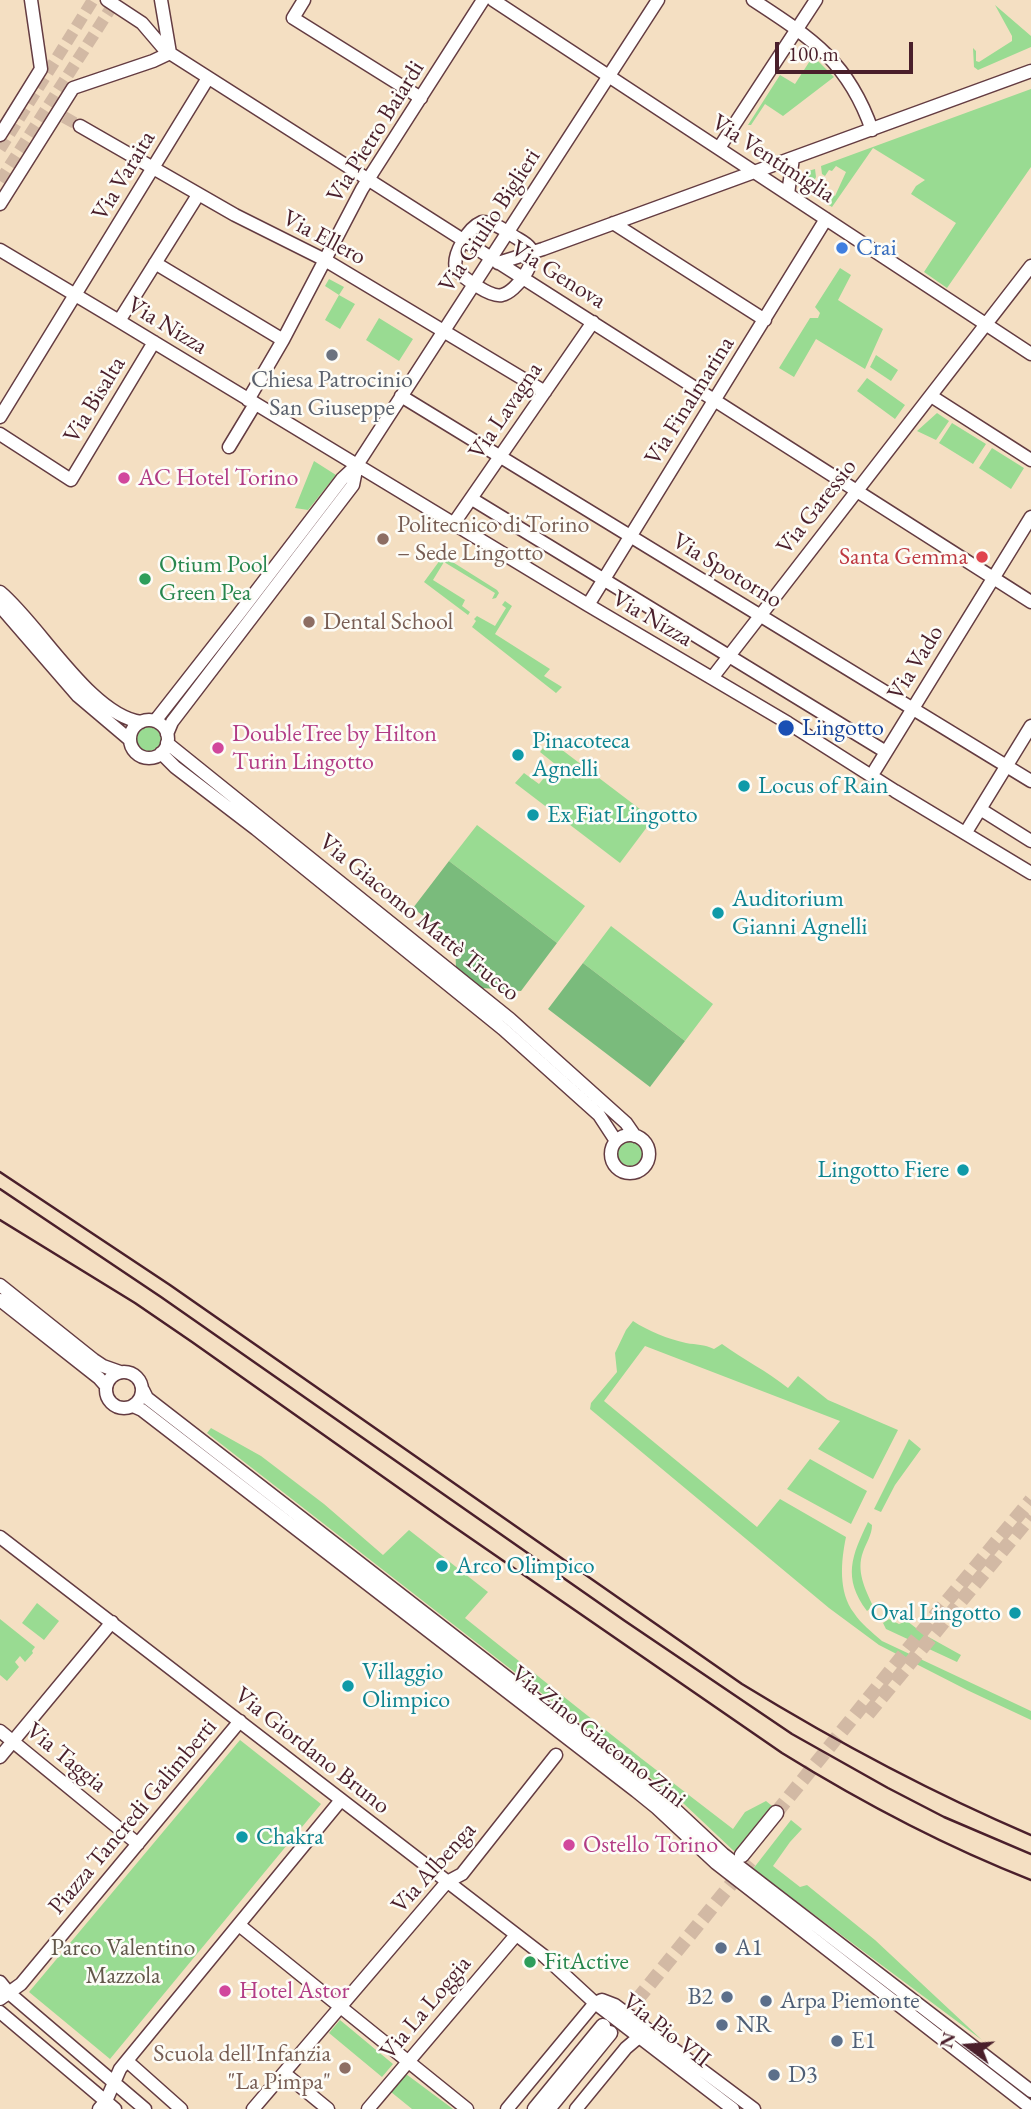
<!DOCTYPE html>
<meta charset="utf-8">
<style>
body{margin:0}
#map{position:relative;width:1031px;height:2109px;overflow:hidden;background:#f4dfc2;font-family:"EB Garamond",serif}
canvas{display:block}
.north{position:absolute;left:933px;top:2011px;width:70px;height:70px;-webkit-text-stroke:5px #fdfcf7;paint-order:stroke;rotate:286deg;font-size:19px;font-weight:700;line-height:28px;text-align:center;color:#4a1f2b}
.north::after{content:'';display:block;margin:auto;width:24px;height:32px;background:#4a1f2b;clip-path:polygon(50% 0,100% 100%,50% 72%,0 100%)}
.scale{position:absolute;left:775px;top:42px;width:138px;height:32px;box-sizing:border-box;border:4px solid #4a1f2b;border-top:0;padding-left:9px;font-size:21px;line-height:24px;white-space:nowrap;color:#4a1f2b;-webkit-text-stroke:5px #fdfcf7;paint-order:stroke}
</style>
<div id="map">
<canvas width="1031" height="2109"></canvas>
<div class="north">N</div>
<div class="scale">100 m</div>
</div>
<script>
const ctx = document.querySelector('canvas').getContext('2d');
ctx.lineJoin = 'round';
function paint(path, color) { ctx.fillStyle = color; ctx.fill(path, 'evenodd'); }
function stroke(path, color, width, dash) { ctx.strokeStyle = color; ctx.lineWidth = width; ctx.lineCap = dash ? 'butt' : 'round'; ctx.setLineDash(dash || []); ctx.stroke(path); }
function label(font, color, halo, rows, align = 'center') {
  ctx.font = font + ' "EB Garamond",serif'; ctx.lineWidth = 5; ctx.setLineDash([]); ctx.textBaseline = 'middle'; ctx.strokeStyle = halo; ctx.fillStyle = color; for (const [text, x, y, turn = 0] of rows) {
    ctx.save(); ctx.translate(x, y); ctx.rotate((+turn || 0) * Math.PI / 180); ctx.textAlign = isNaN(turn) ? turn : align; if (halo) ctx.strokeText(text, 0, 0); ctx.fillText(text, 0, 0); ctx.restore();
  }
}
paint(new Path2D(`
 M995,5L1031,36V47L978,70L974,67L973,48L976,51V61L979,62L1012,41V36Z
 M813,56L834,77L783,116L765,104L751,125H748L780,75L795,84Z
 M1031,89V167L947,288L924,272L956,223L911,194L916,186L925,180L873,148L832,207L803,189L805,172L815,169L816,177L813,183L835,196L846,172L836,166L832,171L829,170L825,176L822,174L821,166Z
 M840,268L851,275L838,300L883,329L865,369L816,339L794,377L779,368L810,318H818L820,313L815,307Z
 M329,279L344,287L339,295L355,304L340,329L325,320L339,295L325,286Z
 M379,318L413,339L399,361L366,340Z
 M876,355L898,370L891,381L870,367Z
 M867,378L905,405L895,419L857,391Z
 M937,413L949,421L936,440L917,431Z
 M952,423L986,444L973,464L939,443Z
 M992,448L1024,468L1011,489L979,468Z
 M314,461L336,475L308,510L295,508Z
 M443,556L497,590L499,593L496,598L492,599L495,593L444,562L433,580L465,600L462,606L470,612L468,615L424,582Z
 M505,601L512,606L495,634L550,669L544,676L562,687L556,693L472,627L476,621L474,619L477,616L495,626L506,608L502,605Z
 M137 739a12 12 0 1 1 24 0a12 12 0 1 1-24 0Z
 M549,740L653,819L620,863L515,783L524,773L539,784L555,764L540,752Z
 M477,825L585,906L557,943L449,861Z
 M611,926L713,1004L685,1041L583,963Z
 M615 1154a14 14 0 1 1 28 0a14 14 0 1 1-28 0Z
 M633,1321C648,1331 668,1339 686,1343C697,1345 704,1344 714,1349L722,1344C744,1360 767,1371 788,1388L798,1376L828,1400L898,1430L873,1479L818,1449L840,1421L645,1346L604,1401L757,1527L780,1499L846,1537C841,1561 838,1592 854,1613C861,1624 872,1632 882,1641L1031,1711V1720L967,1690L879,1645L829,1608L590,1409L591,1403L617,1372L615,1353L626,1330Z
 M211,1428L261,1456L324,1504L383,1555L409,1530L488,1592L465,1618L642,1759L733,1829L745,1812L766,1801L777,1810L736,1853L683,1803L207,1433Z
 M909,1439L921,1449L895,1485L881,1512L874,1509Z
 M810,1459L867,1491L851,1524L787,1489Z
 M868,1522L872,1525C872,1535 866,1543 863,1552C856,1571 865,1589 873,1606L867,1611C842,1578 852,1555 868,1522Z
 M37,1603L59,1621L44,1640L22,1623Z
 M0,1619L35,1647L32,1651L33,1653L25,1662L20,1656L15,1662L19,1667L7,1681L0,1675Z
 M889,1619L899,1624L907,1621L925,1635L961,1655L957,1662L886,1629L883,1623Z
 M240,1740L321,1804L110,2059L29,1992Z
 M791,1820L802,1829L790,1842L773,1866L800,1887L807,1885L875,1940L982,2040L753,1869Z
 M340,2020L393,2064L382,2077L329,2033Z
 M406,2074L453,2109H412L391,2092Z`), '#99db92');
paint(new Path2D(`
 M449,861L557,943L521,991L482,988L456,968L455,941L413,908Z
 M583,963L685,1041L650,1087L548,1009Z`), '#7abb7c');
stroke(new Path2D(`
 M64,117L80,126
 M0,149L93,0
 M0,181L116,0`), '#d2b9a4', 12, [12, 6]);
stroke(new Path2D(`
 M868,1714L1031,1516
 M776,1813L933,1618L1031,1500
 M610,2033L750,1861`), '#d2b9a4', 14, [14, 7]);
const minor = new Path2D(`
 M107,0L142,23L165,50L1031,602
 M161,0L170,53
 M304,0L293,18L421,98
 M493,0L1031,354
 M753,0C811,38 848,61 872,130
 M80,126L235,215L325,260L545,392
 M0,135L41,69L31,0
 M719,148L816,0
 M788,194L793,158
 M0,204L73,88L153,61L170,53
 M482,222C493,222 503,229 512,235C517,239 526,242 530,248C539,261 516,292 502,295C491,298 463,278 456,269C452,254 468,228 482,222Z
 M613,223L765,320
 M0,250L119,321L588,605L788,723L895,791L1031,873
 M155,263L283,340
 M498,263L543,249L1031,71
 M119,321L198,195
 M401,396L1031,781
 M931,396L1031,460
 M248,400L283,340L362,189L483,0
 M0,417L208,78
 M0,434L71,480L154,342
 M229,447L255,404
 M472,499L886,752
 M454,523L593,322
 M0,592C39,624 90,715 141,722
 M588,605L826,219
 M0,606L78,696L130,740
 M712,678L1031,266
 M130 739a19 19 0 1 1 38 0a19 19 0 1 1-38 0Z
 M155,721L238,615L342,479L357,465L658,0
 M167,734L172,722L353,485L357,465
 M167,743L510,1019L626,1123L635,1136
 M161,753L175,767L256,829L503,1029L599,1115L616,1141
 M875,770L1031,517
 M980,809L1031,841
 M966,832L1031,726
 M611 1154a19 19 0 1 1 38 0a19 19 0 1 1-38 0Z
 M0,1285L94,1360L103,1366L120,1372
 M0,1300L99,1378L106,1386
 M106 1390a18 18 0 1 1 36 0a18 18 0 1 1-36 0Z
 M143,1390L147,1398L664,1799L723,1854L1031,2091
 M133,1406L142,1410L636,1791L657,1808L716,1863L1031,2108
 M0,1537L544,1956L595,2003L733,2109
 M0,1731L138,1844
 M0,1757L112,1622
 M239,1925L467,2109
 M0,1982L9,1993L145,2109
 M0,1999L21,1984L240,1721
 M595,2003L602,2000L615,2005L754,2109
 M0,2012L115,2109
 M127,2061L181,2109
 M284,2073L328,2109
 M99,2109L106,2101L120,2069L341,1800
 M253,2109L447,1882L462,1874L556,1755
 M368,2109L516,1935
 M507,2109L595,2003
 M576,2109L626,2048L639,2037`);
const major = new Path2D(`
 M742,1855L776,1813
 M535,2109L603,2026
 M548,2109L610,2033`);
stroke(minor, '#643c42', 15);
stroke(major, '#643c42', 17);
stroke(minor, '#fff', 12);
stroke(major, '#fff', 14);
stroke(new Path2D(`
 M0,1172L170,1285L742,1684C835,1741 930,1792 1031,1835
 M0,1189L161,1297L625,1621L792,1734L888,1788L944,1817L1031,1854
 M0,1220L135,1303L192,1342L447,1522L782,1753C861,1802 944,1846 1031,1880`), '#4a1f2b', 2.5);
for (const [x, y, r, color] of [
 [842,248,7,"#3f7fe0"],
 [332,355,7,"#6b7280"],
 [124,478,7,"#d1479c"],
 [383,539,7,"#8d6e63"],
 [982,557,7,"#e0444e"],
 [145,579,7,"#2e9e5b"],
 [309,622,7,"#8d6e63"],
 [786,728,9,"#1a4fb4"],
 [218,748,7,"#d1479c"],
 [518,755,7,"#0f9aa8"],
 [744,786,7,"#0f9aa8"],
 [533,815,7,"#0f9aa8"],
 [718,913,7,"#0f9aa8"],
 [963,1170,7,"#0f9aa8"],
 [442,1566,7,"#0f9aa8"],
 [1015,1613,7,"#0f9aa8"],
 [348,1686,7,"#0f9aa8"],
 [242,1837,7,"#0f9aa8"],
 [569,1845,7,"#d1479c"],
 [721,1948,7,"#5c6f8a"],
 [530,1962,7,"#2e9e5b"],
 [225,1991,7,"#d1479c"],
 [727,1997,7,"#5c6f8a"],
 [766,2001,7,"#5c6f8a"],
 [722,2025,7,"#5c6f8a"],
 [837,2041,7,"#5c6f8a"],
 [345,2068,7,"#8d6e63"],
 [774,2075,7,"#5c6f8a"]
]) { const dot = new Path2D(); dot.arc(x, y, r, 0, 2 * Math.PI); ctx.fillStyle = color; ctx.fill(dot); stroke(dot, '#fdfcf7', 2.5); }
label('24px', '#4a1f2b', '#fdfcf7', [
 ["Via Pietro Baiardi",376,132,-58],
 ["Via Ventimiglia",773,159,33],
 ["Via Varaita",124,176,-59],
 ["Via Giulio Biglieri",490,221,-57],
 ["Via Ellero",324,238,28],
 ["Via Genova",558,275,32],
 ["Via Nizza",167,326,31],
 ["Via Bisalta",95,400,-59],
 ["Via Finalmarina",690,401,-58],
 ["Via Lavagna",506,411,-56],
 ["Via Garessio",817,507,-52],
 ["Via Spotorno",727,571,31],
 ["Via Nizza",652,619,30],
 ["Via Vado",916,663,-58],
 ["Via Giacomo Mattè Trucco",419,918,39],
 ["Via Zino Giacomo Zini",598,1737,38],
 ["Via Giordano Bruno",312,1751,38],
 ["Via Taggia",66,1758,39],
 ["Piazza Tancredi Galimberti",133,1817,-50],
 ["Via Albenga",434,1868,-48],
 ["Via La Loggia",426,2008,-50],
 ["Via Pio VII",666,2031,38]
]);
label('24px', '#366cbe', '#fdfcf7', [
 ["Crai",856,248]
], 'left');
label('24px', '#5b616d', '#fdfcf7', [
 ["Chiesa Patrocinio",332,380],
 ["San Giuseppe",332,408]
]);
label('24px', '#b23c85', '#fdfcf7', [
 ["AC Hotel Torino",138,478],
 ["DoubleTree by Hilton",232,734],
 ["Turin Lingotto",232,762],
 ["Ostello Torino",583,1845],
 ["Hotel Astor",239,1991]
], 'left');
label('24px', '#785e54', '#fdfcf7', [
 ["Politecnico di Torino",397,525],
 ["– Sede Lingotto",397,553],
 ["Dental School",323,622],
 ["Scuola dell'Infanzia",331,2054,"right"],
 ["\"La Pimpa\"",331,2082,"right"]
], 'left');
label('24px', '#be3a42', '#fdfcf7', [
 ["Santa Gemma",968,557]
], 'right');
label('24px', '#27864d', '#fdfcf7', [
 ["Otium Pool",159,565],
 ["Green Pea",159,593],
 ["FitActive",544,1962]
], 'left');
label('24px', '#164399', '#fdfcf7', [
 ["Lingotto",802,728]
], 'left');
label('24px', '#0d838f', '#fdfcf7', [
 ["Pinacoteca",532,741],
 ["Agnelli",532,769],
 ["Locus of Rain",758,786],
 ["Ex Fiat Lingotto",547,815],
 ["Auditorium",732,899],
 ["Gianni Agnelli",732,927],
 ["Lingotto Fiere",949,1170,"right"],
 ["Arco Olimpico",456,1566],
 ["Oval Lingotto",1001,1613,"right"],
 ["Villaggio",362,1672],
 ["Olimpico",362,1700],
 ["Chakra",256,1837]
], 'left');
label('24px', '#62574a', '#fdfcf7', [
 ["Parco Valentino",123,1948],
 ["Mazzola",123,1976]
]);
label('24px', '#4e5e75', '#fdfcf7', [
 ["A1",735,1948],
 ["B2",713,1997,"right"],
 ["Arpa Piemonte",780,2001],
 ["NR",736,2025],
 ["E1",851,2041],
 ["D3",788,2075]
], 'left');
</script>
